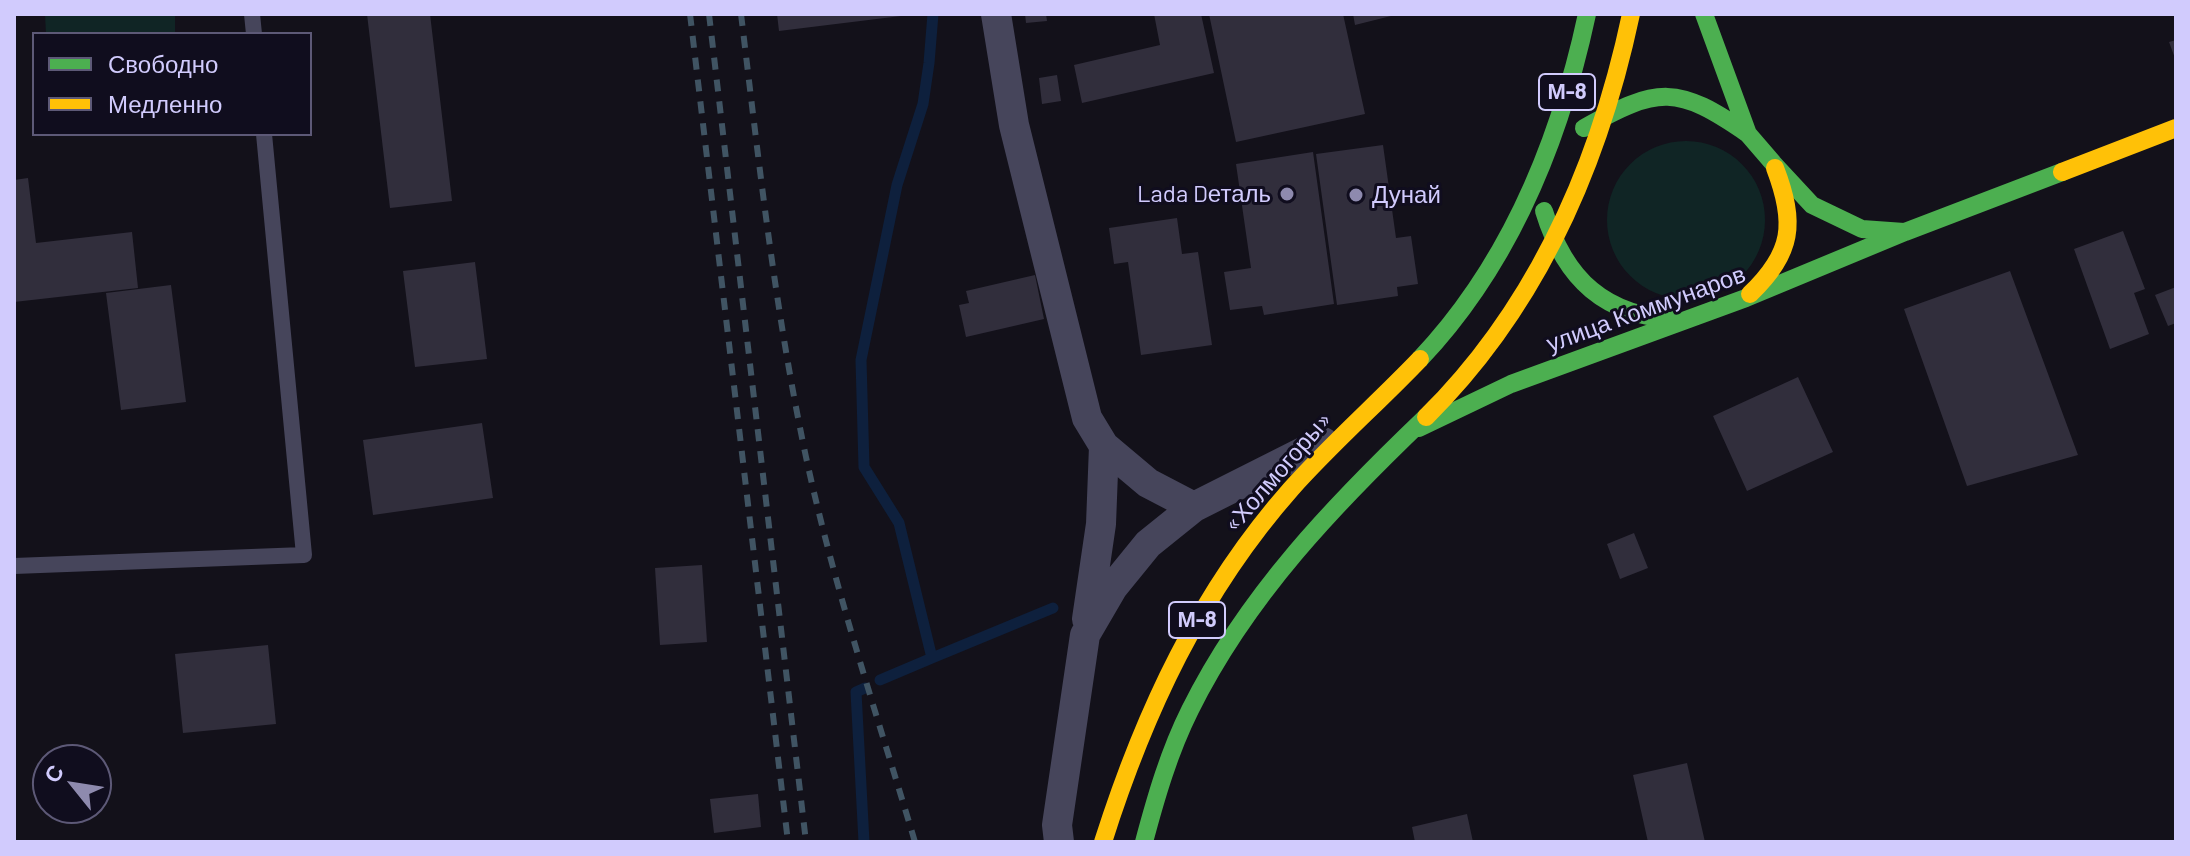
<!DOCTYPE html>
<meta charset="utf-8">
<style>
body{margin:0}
#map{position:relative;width:2190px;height:856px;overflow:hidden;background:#13111a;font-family:Barlow,sans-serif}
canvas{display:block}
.frame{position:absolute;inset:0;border:16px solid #d1cbfd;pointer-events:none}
.legend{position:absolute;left:32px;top:32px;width:280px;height:104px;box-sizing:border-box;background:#100d1e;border:2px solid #5d5977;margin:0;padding:10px 14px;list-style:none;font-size:24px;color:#d1cbfd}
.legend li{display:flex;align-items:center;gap:16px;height:40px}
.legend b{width:40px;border:2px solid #5d5977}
.north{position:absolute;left:32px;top:744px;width:80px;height:80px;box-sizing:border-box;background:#100d1e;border:2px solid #5d5977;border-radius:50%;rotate:300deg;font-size:22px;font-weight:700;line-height:32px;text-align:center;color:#d1cbfd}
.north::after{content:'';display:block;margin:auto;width:28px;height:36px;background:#8e8aae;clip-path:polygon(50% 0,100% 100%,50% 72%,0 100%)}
</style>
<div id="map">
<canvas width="2190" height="856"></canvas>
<div class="frame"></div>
<ul class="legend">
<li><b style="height:10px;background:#4caf50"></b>Свободно</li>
<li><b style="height:10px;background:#ffc107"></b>Медленно</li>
</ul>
<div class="north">С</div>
</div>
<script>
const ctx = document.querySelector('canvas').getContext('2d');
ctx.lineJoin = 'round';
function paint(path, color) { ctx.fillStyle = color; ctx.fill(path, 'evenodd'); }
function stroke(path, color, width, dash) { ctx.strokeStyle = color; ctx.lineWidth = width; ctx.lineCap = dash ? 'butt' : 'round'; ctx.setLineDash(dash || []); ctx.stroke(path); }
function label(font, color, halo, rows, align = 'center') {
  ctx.font = font + ' Barlow,sans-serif'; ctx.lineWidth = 6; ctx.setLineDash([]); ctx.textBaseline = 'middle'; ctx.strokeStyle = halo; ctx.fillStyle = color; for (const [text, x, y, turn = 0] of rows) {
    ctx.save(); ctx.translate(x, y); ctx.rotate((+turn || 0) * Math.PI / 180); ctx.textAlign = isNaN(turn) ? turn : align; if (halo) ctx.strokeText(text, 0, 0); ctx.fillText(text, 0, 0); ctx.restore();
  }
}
paint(new Path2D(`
 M45,14H175V34H46Z
 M1607 220a79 79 0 1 1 158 0a79 79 0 1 1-158 0Z`), '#102525');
stroke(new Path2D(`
 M932,658L1053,608
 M880,680L932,658L899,523L864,467L861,360L897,185L923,104L929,63L933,14
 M864,842L856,692L865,688`), '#0e203d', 11);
paint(new Path2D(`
 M367,14H430L452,201L390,208Z
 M777,14H901V16L779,31Z
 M1025,14H1046L1047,21L1026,23Z
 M1154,14H1201L1214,73L1082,103L1074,65L1160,45Z
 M1209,14H1343L1365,114L1236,142Z
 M1353,14H1395V15L1355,25Z
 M2176,40V61L2169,42Z
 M1057,75L1061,101L1042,104L1039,78Z
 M1383,145L1396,238L1411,236L1418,284L1397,287L1398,296L1337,305L1316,154Z
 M1313,152L1334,304L1264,315L1262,306L1230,310L1224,272L1251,268L1236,164Z
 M28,178L36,243L132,232L138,288L14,302V180Z
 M1177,218L1182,254L1198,252L1212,345L1141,355L1128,262L1114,264L1109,228Z
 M2123,231L2145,289L2134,293L2149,334L2110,349L2074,249Z
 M475,262L487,359L415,367L403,271Z
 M2010,271L2078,455L1967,486L1904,309Z
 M1035,275L1044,319L966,337L959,305L969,303L966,291Z
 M171,285L186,402L121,410L106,293Z
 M2176,287V323L2168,326L2155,295Z
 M1798,377L1833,452L1747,491L1713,416Z
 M482,423L493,498L373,515L363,440Z
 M1634,533L1648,568L1620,579L1607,544Z
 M702,565L707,642L660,645L655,568Z
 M268,645L276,724L183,733L175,654Z
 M1687,763L1705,842H1648L1633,775Z
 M758,794L761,827L714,833L710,799Z
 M1467,814L1473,842H1415L1412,827Z`), '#312e3c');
stroke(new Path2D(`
 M252,14L254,34
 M14,566L304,555L264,134`), '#46455b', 16);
stroke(new Path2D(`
 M996,14L1014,125L1087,418L1104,446L1148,483L1194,507
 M1087,619L1101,524L1104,446
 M1059,842L1057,825L1085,635L1113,587L1148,544L1194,507L1323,442`), '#46455b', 30);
stroke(new Path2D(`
 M1704,14L1748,134L1773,163L1812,205L1862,229L1904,232
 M1584,128C1659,86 1677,85 1748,134
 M1544,211C1565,280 1605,316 1678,320
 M1420,359C1510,264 1560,140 1587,14
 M1419,428L1511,384L1746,298L1905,232L2062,172
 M1144,842C1156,797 1169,752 1190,710C1247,595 1335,504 1426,417`), '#4caf50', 18);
stroke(new Path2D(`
 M2062,172L2176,128
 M1750,294C1793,253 1796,223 1775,168
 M1426,417C1537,307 1599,165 1631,14
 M1103,842C1144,713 1200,592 1291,489C1332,443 1378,403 1420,359`), '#ffc107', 18);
stroke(new Path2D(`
 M690,14L788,842
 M709,14L806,842
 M741,14C759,163 775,311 806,457C834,587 877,715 915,842`), '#405463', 6, [12, 10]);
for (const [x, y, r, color] of [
 [1287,194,8,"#8e8aae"],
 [1356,195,8,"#8e8aae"]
]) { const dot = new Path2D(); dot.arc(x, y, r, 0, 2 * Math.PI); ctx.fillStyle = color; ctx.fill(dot); stroke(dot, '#100d1e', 3); }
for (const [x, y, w] of [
 [1567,92,56],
 [1197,620,56]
]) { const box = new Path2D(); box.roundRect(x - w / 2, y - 18, w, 36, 6); ctx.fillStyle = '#100d1e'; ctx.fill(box); stroke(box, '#d1cbfd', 2); }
label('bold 22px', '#d1cbfd', null, [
 ["М-8",1567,92],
 ["М-8",1197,620]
]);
label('24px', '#d1cbfd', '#100d1e', [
 ["Lada Dеталь",1271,194],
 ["Дунай",1372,195,"left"]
], 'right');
label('24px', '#d1cbfd', '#100d1e', [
 ["улица Коммунаров",1646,309,-20],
 ["«Холмогоры»",1278,472,-49]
]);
</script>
